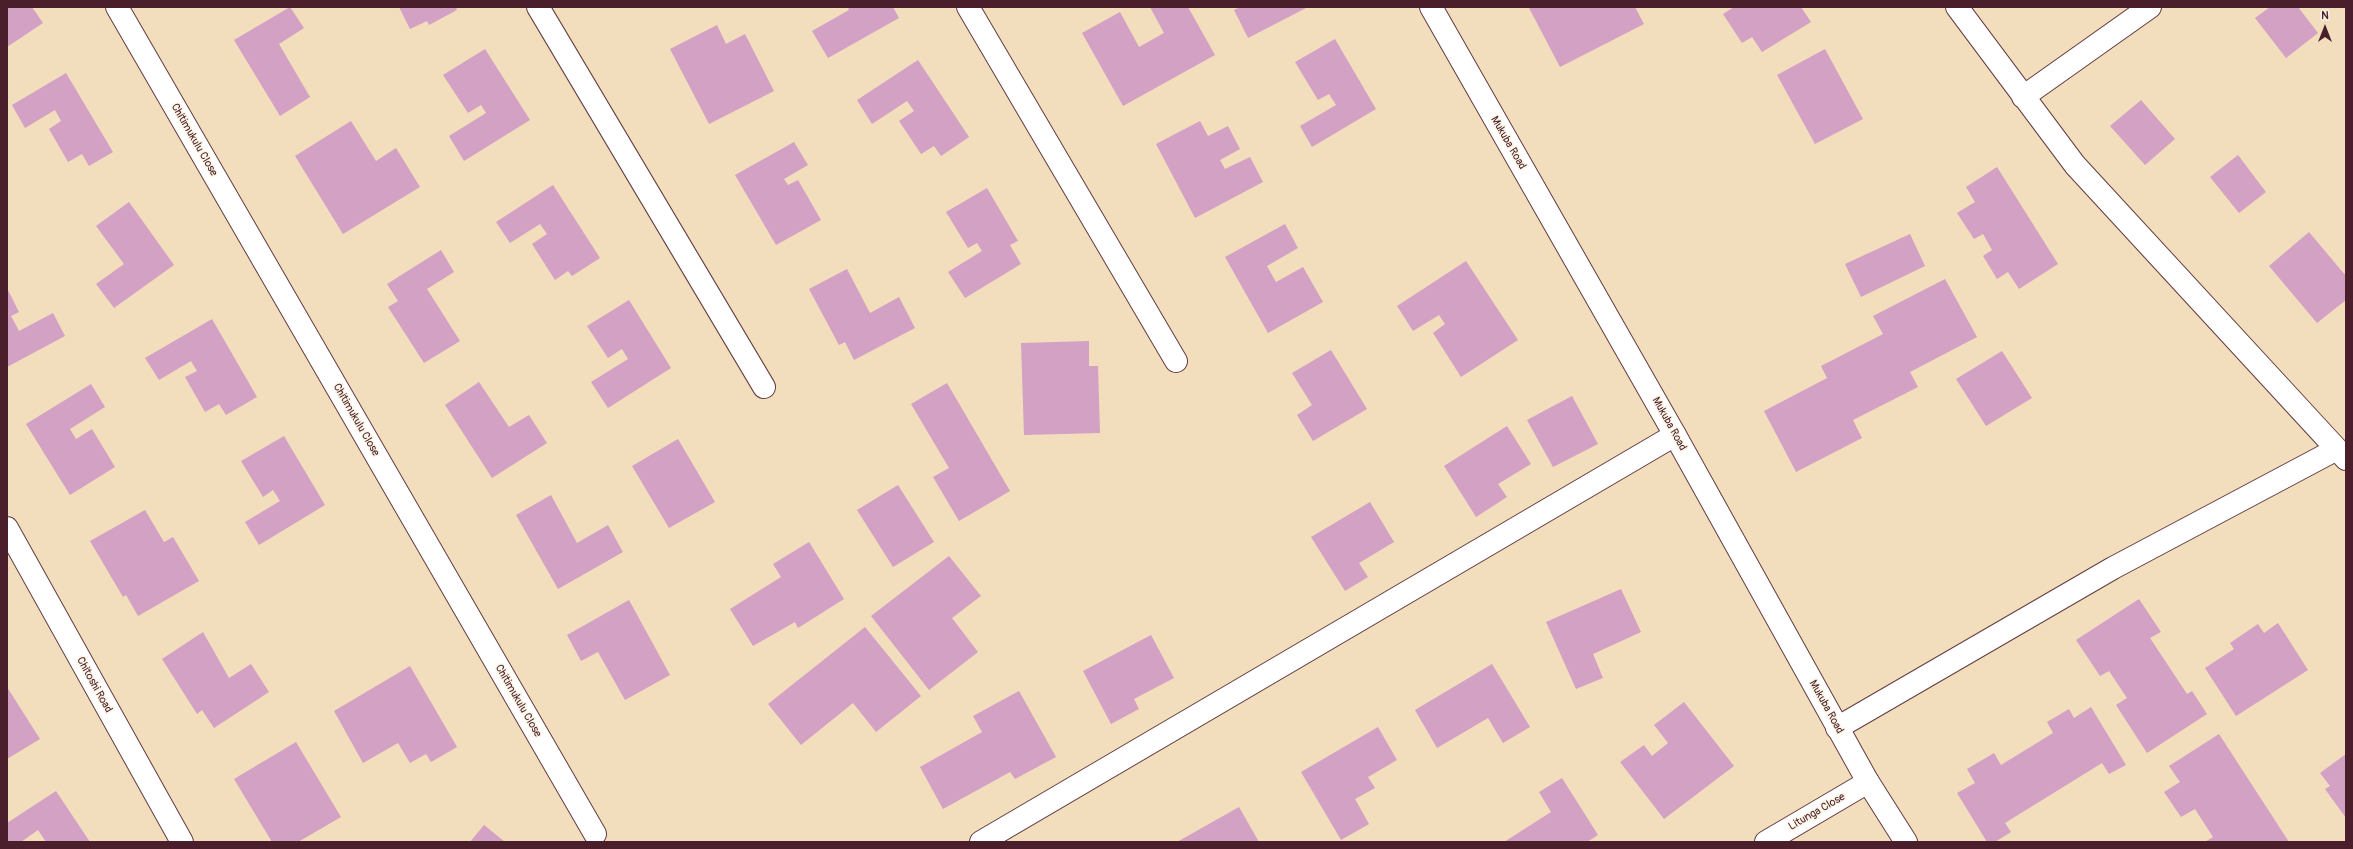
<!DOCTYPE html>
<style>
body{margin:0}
#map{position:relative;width:2353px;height:849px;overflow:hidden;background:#f2ddbd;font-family:Pangolin,sans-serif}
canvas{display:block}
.frame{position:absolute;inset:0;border:8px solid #4a1f2b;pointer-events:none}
.north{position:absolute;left:2305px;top:8px;width:40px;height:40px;-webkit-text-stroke:3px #fcf5e5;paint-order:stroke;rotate:0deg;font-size:11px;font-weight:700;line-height:16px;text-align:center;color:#4a1f2b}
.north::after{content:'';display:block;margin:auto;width:14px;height:18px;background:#4a1f2b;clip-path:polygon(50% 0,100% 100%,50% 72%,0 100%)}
</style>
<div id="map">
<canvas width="2353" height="849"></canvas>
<div class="frame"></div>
<div class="north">N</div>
</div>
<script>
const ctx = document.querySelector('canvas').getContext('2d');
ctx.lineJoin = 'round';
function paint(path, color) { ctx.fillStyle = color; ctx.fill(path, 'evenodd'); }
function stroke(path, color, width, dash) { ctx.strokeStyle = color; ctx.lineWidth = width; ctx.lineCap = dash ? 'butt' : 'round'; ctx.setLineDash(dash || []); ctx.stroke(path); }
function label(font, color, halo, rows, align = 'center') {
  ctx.font = font + ' Pangolin,sans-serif'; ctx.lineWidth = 3; ctx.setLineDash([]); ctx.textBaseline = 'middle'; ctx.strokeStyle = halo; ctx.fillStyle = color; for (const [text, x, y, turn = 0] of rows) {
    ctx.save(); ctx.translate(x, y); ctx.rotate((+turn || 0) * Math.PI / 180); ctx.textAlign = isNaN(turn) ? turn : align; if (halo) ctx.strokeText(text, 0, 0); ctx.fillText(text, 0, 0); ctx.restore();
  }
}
paint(new Path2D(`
 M7,7H32L43,23L7,47Z
 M290,7L304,28L279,44L310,97L280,116L234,40Z
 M399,7H456L457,10L429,25L427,21L410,29Z
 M848,7H893L899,18L828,58L812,31L849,10Z
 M1150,7H1188L1215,55L1123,106L1082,33L1120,12L1139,47L1164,33Z
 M1240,7H1308L1248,38L1234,10Z
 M1532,7H1635L1644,24L1560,67L1529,8Z
 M1734,7H1801L1811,22L1762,52L1752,37L1742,43L1723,14Z
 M2270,7H2298L2318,33L2286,58L2255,18Z
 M717,25L726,44L745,34L774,91L709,124L670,49Z
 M1335,39L1376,109L1312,147L1300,126L1336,105L1329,94L1318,100L1295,62Z
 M485,49L530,120L464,161L449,136L486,113L481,105L468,113L443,75Z
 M1825,49L1863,119L1815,144L1777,75Z
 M918,60L969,137L941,156L934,146L921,154L899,121L914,111L907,101L872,124L857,100Z
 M66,73L113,152L89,166L82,154L68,162L49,129L61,121L55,110L25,128L12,105Z
 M2141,100L2175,139L2145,165L2110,126Z
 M351,121L376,161L396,148L420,187L343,234L295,156Z
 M1200,121L1208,136L1228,126L1240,149L1220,160L1225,169L1250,157L1263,182L1195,218L1156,144Z
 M794,142L808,165L784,179L788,185L798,180L821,220L776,245L735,175Z
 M2238,155L2266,192L2239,213L2210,177Z
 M1997,167L2058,264L2019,289L2008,272L1997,279L1983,256L1992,250L1983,234L1974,239L1957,213L1975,202L1966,187Z
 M553,185L600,258L572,276L568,271L555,280L532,244L547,234L540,224L510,243L496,222Z
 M987,188L1018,241L1010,245L1021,264L965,298L948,272L982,251L977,243L968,248L946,212Z
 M129,202L174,265L114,308L96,284L124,264L96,226Z
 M1285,224L1298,248L1267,266L1276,282L1303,267L1323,302L1268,333L1225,257Z
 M2309,232L2346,276V300L2317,323L2269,266Z
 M1910,234L1925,266L1861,297L1845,264Z
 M441,250L454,272L427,289L460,341L424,363L388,307L398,301L387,284Z
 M1466,261L1518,340L1461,377L1433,333L1445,324L1439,315L1413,331L1397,306Z
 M847,269L870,313L899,297L915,328L854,360L845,342L839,345L809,289Z
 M1945,279L1977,337L1910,372L1918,387L1853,420L1862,438L1796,472L1764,411L1827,378L1821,366L1883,334L1873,316Z
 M7,288L19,312L11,316L19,331L53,313L65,336L7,367Z
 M629,300L671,368L608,408L591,382L628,359L622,349L608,358L587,326Z
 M212,319L257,397L226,415L219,404L205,412L185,377L197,371L191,361L159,380L145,358Z
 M1089,341V366H1098L1100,433L1024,435L1021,343Z
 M1331,350L1367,409L1313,441L1297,415L1312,405L1292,373Z
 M2002,351L2032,398L1986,426L1956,379Z
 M479,382L509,427L529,415L547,443L492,478L445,405Z
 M947,383L1010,491L959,521L933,477L949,468L911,404Z
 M91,384L105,407L70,429L76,439L92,429L115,467L70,495L26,424Z
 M1572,396L1598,444L1553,467L1527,420Z
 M1507,426L1531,464L1498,484L1507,497L1476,517L1444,466Z
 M284,436L325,505L259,545L245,522L280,501L273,490L263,497L241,461Z
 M678,439L715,502L669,528L632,466Z
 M898,485L934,542L893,567L857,510Z
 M551,495L577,543L608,525L623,552L558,589L516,515Z
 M1370,502L1394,542L1359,563L1368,577L1345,591L1311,537Z
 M145,510L164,542L173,537L199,581L138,616L126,595L123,597L90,541Z
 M809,542L844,599L798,628L795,622L753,646L730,609L781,577L773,564Z
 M949,556L981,596L952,618L978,652L929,690L871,616Z
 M1621,589L1641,632L1593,654L1603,678L1576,689L1546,622Z
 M2139,599L2161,632L2150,638L2187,694L2192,691L2207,714L2147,753L2116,705L2127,698L2109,671L2100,676L2076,640Z
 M629,600L670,675L625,700L598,652L581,661L567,635Z
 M2278,623L2308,670L2236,716L2205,668L2234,649L2230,643L2258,624L2264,633Z
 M865,627L921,696L876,732L853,703L801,745L768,704Z
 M203,632L229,678L251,664L269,692L214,728L202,710L197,714L162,659Z
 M1151,635L1174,678L1134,699L1139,709L1111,724L1083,671Z
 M1492,664L1530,727L1503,743L1488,718L1437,748L1415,710Z
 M410,666L457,747L431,762L426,754L410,763L398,743L363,763L334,711Z
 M7,687L40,739L7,759Z
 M1019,691L1056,757L1015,779L1010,772L943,809L920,767L982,732L973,716Z
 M1684,702L1734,766L1664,819L1620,762L1644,745L1652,756L1668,743L1654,725Z
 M2091,707L2126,765L2109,774L2102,763L2005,823L2011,832L1995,842H1987L1957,793L1975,783L1967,769L1994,753L2001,765L2053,733L2047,722L2069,709L2074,718Z
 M1378,727L1397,760L1368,777L1375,788L1355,799L1369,824L1341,840L1301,772Z
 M2219,734L2289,842H2205L2213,837L2195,809L2181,817L2164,792L2180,782L2169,766Z
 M296,742L341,817L298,842H272L234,779Z
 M2346,754V818L2325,789L2330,786L2320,773Z
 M1562,778L1598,835L1587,842H1504L1551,812L1539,792Z
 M56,791L90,842H46L38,830L21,842H7V823Z
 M1239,807L1259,842H1177Z
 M484,825L505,842H470Z`), '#d2a1c4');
const minor = new Path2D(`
 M117,7L595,834
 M538,7L764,387
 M968,7L1176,361
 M1957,7L2075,165L2346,459
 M2023,97L2150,7
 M7,528L182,842
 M1837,728L2113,568L2337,449
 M981,842L1675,435
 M1766,842L1868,782`);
const tertiary = new Path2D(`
 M1431,7L1675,435L1868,782L1906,842`);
stroke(minor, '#633c41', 24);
stroke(tertiary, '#633c41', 24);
stroke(minor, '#fff', 22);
stroke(tertiary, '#fff', 22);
label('11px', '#4a1f2b', '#fcf5e5', [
 ["Chitimukulu Close",194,140,60],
 ["Mukuba Road",1508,143,60],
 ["Chitimukulu Close",356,420,60],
 ["Mukuba Road",1669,424,61],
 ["Chitoshi Road",94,685,61],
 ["Chitimukulu Close",518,701,60],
 ["Mukuba Road",1826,707,61],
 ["Litunga Close",1817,812,-30]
]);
</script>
